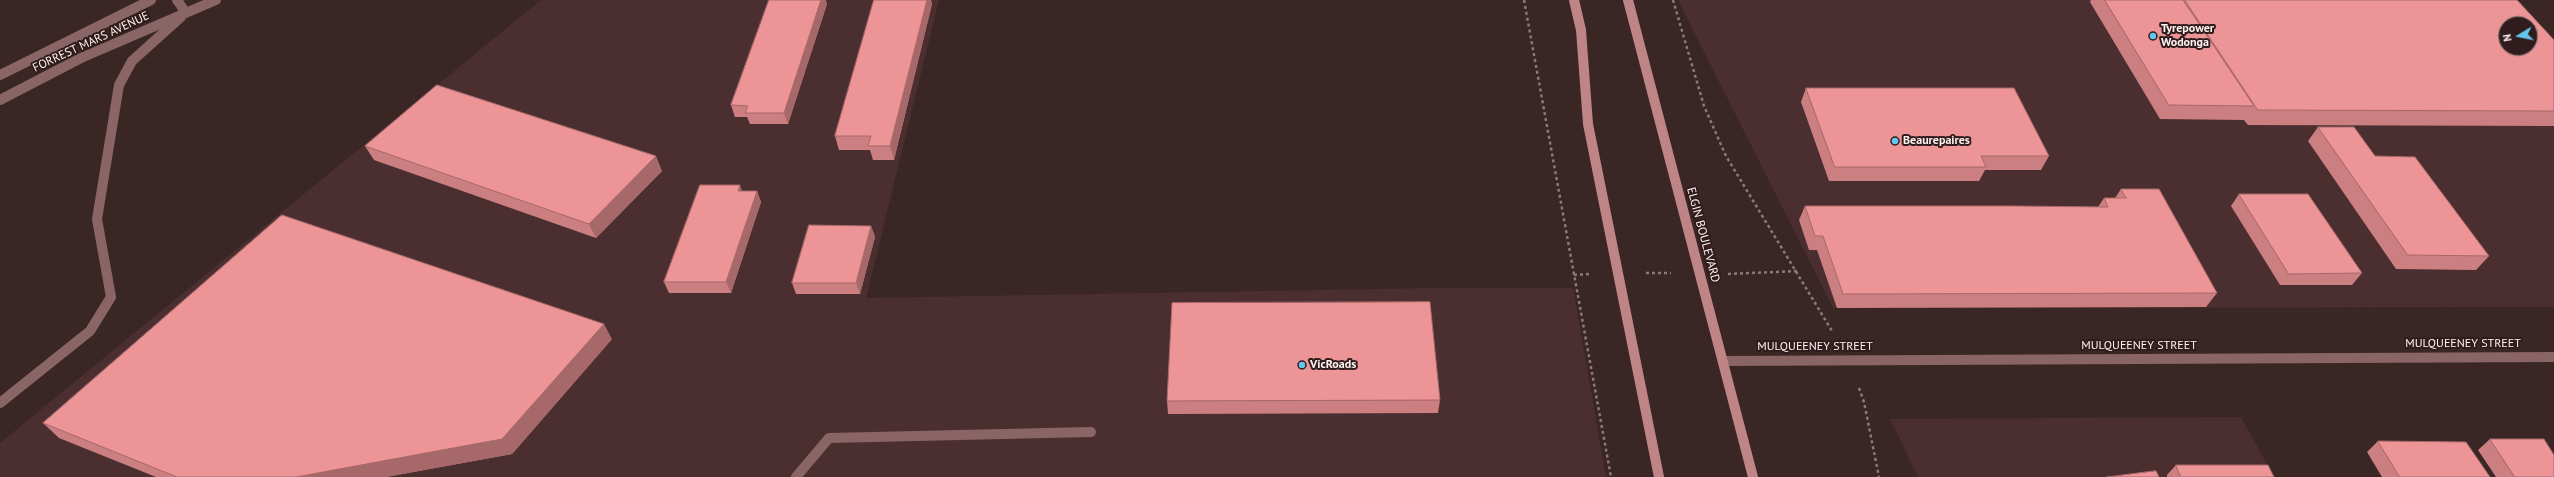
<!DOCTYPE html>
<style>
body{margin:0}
#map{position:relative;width:2554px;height:477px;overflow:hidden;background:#3b2626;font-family:"PT Sans",sans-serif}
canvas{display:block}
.north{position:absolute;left:2498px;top:16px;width:40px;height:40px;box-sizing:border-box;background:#301c1c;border:1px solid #827272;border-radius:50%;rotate:260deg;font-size:11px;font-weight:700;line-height:16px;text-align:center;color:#fef2f2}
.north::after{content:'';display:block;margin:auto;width:14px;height:18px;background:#64c5ee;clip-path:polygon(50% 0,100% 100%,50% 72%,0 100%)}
</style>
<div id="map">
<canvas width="2554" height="477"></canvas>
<div class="north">N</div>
</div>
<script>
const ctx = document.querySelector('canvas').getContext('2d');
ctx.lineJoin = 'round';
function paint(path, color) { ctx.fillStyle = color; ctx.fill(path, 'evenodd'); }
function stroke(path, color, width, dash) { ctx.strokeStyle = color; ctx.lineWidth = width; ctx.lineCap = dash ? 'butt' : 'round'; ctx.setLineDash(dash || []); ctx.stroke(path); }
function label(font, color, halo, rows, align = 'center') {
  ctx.font = font + ' "PT Sans",sans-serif'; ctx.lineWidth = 4; ctx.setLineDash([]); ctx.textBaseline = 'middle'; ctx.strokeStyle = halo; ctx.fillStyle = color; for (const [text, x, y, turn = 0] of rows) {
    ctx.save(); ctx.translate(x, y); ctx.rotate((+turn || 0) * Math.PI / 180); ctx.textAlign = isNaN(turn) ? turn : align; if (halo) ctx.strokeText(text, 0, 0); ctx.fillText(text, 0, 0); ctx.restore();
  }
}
paint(new Path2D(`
 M541,0H939L866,298L1437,288H1573L1606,477H0V443Z
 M1678,0H2492L2506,24V48H2530L2554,71V307L1833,308Z
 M2241,417L2274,477H1918L1890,419Z`), '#4b2f30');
stroke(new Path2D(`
 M1524,0L1611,477
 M1673,0L1704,106L1726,156L1832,331
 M1646,273H1671
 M1728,274L1797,271
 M1574,275L1589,274
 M1859,388L1864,402L1879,477`), '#8b7a7a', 2.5, [3, 3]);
stroke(new Path2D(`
 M0,403L90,331L111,297L97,219L119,85L132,61L181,17
 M796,477L829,438L1091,432`), '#8a6565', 10);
stroke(new Path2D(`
 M177,0L186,13
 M0,75L151,0
 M0,100L81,58L216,0
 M1723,361L2554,357`), '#8a6565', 10);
stroke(new Path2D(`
 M1574,0L1581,30L1588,124L1659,477
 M1628,0L1753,477`), '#bf8485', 10);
paint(new Path2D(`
 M874,0H931L932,4L894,160H873L870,150H839L835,136Z
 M2091,0H2517L2554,40V126L2248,125L2244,120L2160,119L2090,2Z
 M827,4L788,124H750L747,117H735L731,105Z
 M1806,88L2049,156L2041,170H1985L1979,181H1829L1801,102Z
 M2318,127L2375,156L2489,256L2476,270L2396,269L2308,141Z
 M365,146L662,171L596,238L374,160Z
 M2121,189L2217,293L2206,307L1837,308L1817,250H1809L1799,220L1805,206L2098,207L2104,198H2115Z
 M742,191H757L761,202L731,293H669L664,282Z
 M2239,194L2362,273L2352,285H2280L2231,206Z
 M871,226L875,237L860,294H796L792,283Z
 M612,339L512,454L386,477H156L59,438L43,423Z
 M1440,400L1438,413L1168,414L1167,401Z
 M2490,439L2554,477H2496L2478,450Z
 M2378,441L2490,477H2382L2367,452Z
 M2176,465L2274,477H2167V475Z`), '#cc7f81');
paint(new Path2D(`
 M821,0H826L827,4L788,124L784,113Z
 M927,0H931L932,4L894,160L890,146Z
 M656,156L662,171L596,238L589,224Z
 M740,185L744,197L738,191Z
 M757,191L761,202L731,293L726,282Z
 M871,226L875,237L860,294L856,283Z
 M604,324L612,339L512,454L386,477H296Z`), '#a66869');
const building = new Path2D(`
 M769,0H821L784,113H745L748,106L731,105Z
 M874,0H927L890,146H868L871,136H835Z
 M2105,0H2183L2254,106L2169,105Z
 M2185,0H2517L2554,40V111L2258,110ZM2506,24H2530V48H2506Z
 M437,85L656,156L589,224L365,146Z
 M1806,88H2014L2049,156H1981L1986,167H1835Z
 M2318,127H2354L2375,156L2415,157L2489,256L2408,255Z
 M700,185H740L738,191H757L726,282H664Z
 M2121,189H2159L2217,293L1843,294L1823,236H1815L1805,206H2015L2108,207L2104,198H2126Z
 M2239,194H2308L2362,273L2289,274Z
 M282,215L604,324L502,439L296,477H177L43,423Z
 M809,225L871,226L856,283H792Z
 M1430,302L1440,400L1167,401L1172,303Z
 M2490,439H2544L2554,455V477H2515Z
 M2378,441L2466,442L2490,477H2400Z
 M2176,465H2268L2274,477H2181Z
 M2156,471L2159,477H2107Z`);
paint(building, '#ed9496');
stroke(building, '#a66869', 1);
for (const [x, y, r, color] of [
 [2153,36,4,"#64c5ee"],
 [1895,141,4,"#64c5ee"],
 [1302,365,4,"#64c5ee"]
]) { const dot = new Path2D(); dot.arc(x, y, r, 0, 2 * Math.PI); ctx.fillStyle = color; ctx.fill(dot); stroke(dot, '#301c1c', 1.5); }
label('bold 12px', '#fef2f2', '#301c1c', [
 ["Tyrepower",2161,29],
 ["Wodonga",2161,43],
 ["Beaurepaires",1903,141],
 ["VicRoads",1310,365]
], 'left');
label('12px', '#fef2f2', '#301c1c', [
 ["FORREST MARS AVENUE",91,42,-25],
 ["ELGIN BOULEVARD",1703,235,75],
 ["MULQUEENEY STREET",2463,344],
 ["MULQUEENEY STREET",2139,346],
 ["MULQUEENEY STREET",1815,347]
]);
</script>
